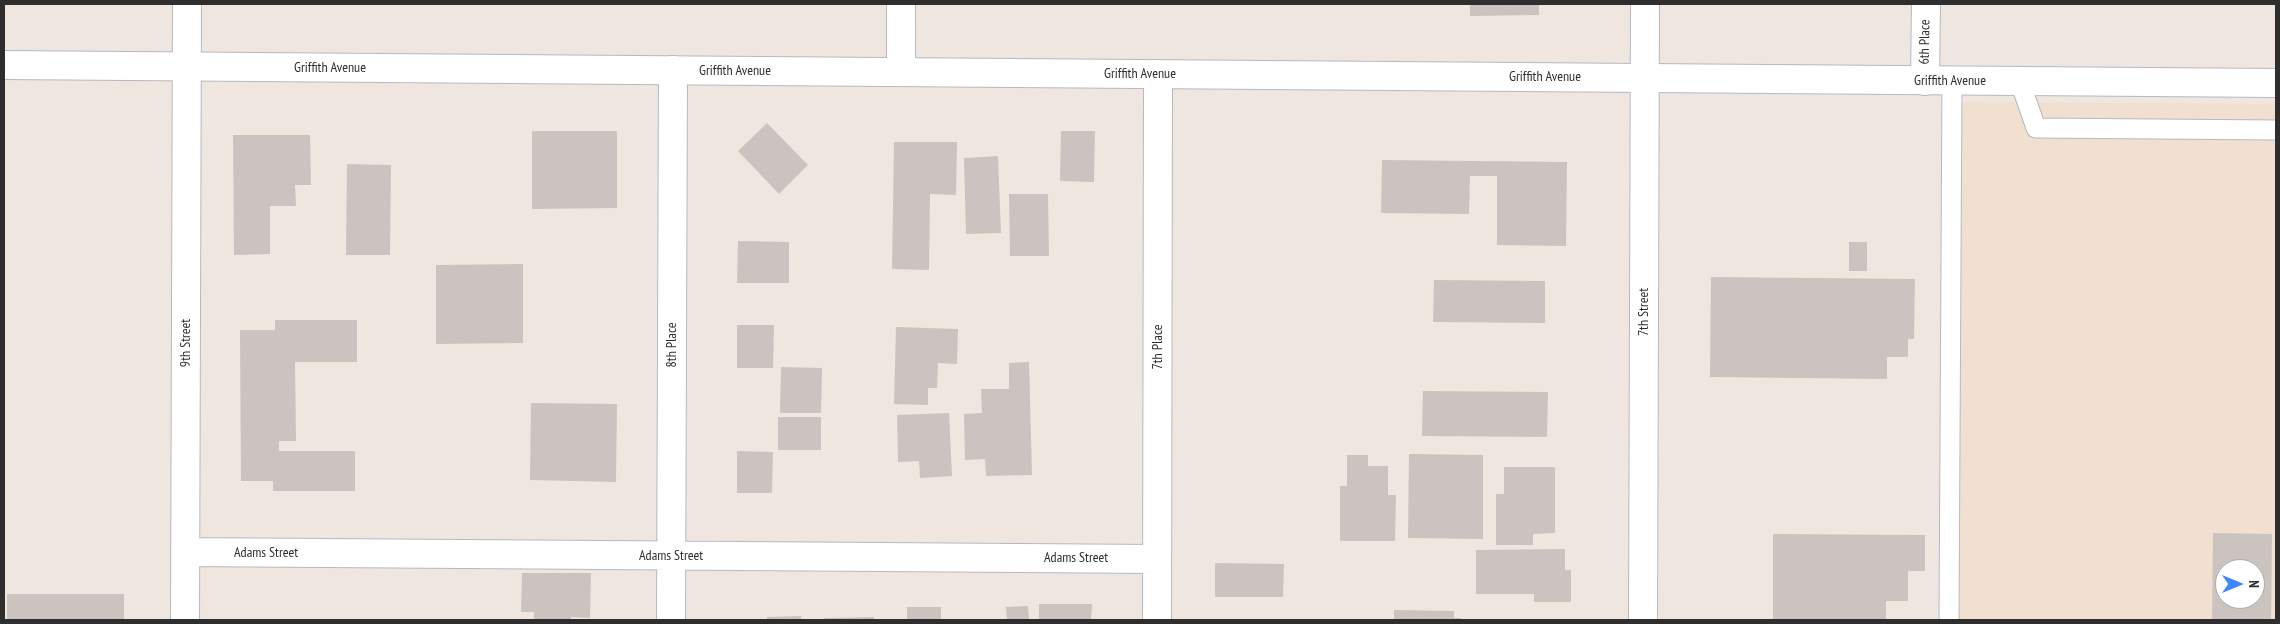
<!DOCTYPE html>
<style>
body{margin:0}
#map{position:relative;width:2280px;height:624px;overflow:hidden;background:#f0e6e0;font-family:"PT Sans Narrow",sans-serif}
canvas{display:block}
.frame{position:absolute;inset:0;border:5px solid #2e2e2e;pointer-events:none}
.north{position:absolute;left:2215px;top:559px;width:50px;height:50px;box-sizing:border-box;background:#fff;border:1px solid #ababab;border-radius:50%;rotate:90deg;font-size:14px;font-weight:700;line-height:20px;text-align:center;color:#2e2e2e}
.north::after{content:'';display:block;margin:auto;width:18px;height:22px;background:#3d87ff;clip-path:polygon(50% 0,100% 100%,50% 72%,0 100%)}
</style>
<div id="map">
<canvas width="2280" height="624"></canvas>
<div class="frame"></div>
<div class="north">N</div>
</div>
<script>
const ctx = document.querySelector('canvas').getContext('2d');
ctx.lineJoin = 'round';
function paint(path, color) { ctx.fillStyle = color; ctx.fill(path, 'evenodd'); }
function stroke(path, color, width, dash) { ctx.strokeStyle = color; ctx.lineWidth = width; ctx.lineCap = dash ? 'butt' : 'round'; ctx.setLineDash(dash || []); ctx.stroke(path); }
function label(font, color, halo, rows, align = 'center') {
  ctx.font = font + ' "PT Sans Narrow",sans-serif'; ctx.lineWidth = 4.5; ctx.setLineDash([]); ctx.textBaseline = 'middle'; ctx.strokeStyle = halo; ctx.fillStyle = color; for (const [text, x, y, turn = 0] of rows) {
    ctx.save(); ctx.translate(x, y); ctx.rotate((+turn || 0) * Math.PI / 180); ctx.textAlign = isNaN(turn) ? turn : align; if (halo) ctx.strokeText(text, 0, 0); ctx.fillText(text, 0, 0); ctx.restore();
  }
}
paint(new Path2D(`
 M1952,102L2276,104V620H1949ZM2225,569H2255V599H2225Z`), '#f1dfcf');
paint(new Path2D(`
 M1470,4H1539V15L1470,16Z
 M767,123L808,165L779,194L738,151Z
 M532,131H617V208L532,209Z
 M1061,131H1095L1094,182L1060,181Z
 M233,135H310L311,185H295L296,206H270V254L234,255Z
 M894,142H957L956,195L930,194L929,270L892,269Z
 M998,156L1001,233L966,234L964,158Z
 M1382,160L1567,162L1566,246L1497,245V176H1470L1469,214L1381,213Z
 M347,164L391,165L390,255H346Z
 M1009,194H1048L1049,256H1010Z
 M738,241L789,242V283H737Z
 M1849,242H1867V271H1849Z
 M523,264V343L436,344V265Z
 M1711,277L1915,279L1914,339H1908V357H1887V379L1710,377Z
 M1434,280L1545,281V323L1433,322Z
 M275,320H357V362H295L296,441H279V451H355V491H273V481H241L240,330H275Z
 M737,325H774L773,368H737Z
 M896,327L958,329L957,364L938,363L937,388H928V405L894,404Z
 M1029,362L1032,475L986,476L985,459L965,460L964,414L982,413L981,389H1009V363Z
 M781,367L822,368L821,413H780Z
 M1423,391L1548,392L1547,437L1422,436Z
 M531,403L617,404L616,482L530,480Z
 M949,413L952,476L920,478L919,461L898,462L897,415Z
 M778,417H821V450H778Z
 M737,451L773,452L772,493H737Z
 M1409,454L1483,455V539L1408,538Z
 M1347,455H1368V466H1388V495H1396L1395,541H1340V486H1347Z
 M1504,467H1555V533L1533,534V545H1496V494H1504Z
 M2213,533L2272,534L2271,620H2212ZM2225,569H2255V599H2225Z
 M1773,534L1925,535V571H1908V601H1886V620H1773Z
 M1565,549V570H1571V602H1534V594H1476V550Z
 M1215,563L1284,564L1283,597H1215Z
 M522,573H591L590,618L571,617V620H534V612H521Z
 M7,594H124V620H7Z
 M1039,604H1092L1091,620H1039Z
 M1028,606L1029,620H1007L1006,607Z
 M907,607H941V620H907Z
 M1394,610L1454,611V618H1461V620H1394Z
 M801,616V620H767V617Z
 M874,617V620H824V618Z`), '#cbc3bf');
const service = new Path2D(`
 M2020,82L2036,128L2276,130
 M1949,620L1952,81`);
const minor = new Path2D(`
 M901,72V4
 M1925,81L1926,4
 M185,552L1157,559
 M185,620L187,4
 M671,620L673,70
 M1157,620L1158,74`);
const tertiary = new Path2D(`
 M1643,620L1645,4`);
const secondary = new Path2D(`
 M4,65L2276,83`);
stroke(service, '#b4b9c2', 21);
stroke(minor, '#b4b9c2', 30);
stroke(tertiary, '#b4b9c2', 30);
stroke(secondary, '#b4b9c2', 30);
stroke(service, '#fff', 19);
stroke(minor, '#fff', 28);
stroke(tertiary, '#fff', 28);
stroke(secondary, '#fff', 28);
label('14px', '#2e2e2e', '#fff', [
 ["6th Place",1925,42,-89],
 ["Griffith Avenue",330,68],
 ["Griffith Avenue",735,71],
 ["Griffith Avenue",1140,74],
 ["Griffith Avenue",1545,77],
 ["Griffith Avenue",1950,81],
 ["7th Street",1644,312,-90],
 ["9th Street",186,343,-90],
 ["8th Place",672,345,-90],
 ["7th Place",1158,347,-90],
 ["Adams Street",266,553],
 ["Adams Street",671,556],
 ["Adams Street",1076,558]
]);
</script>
